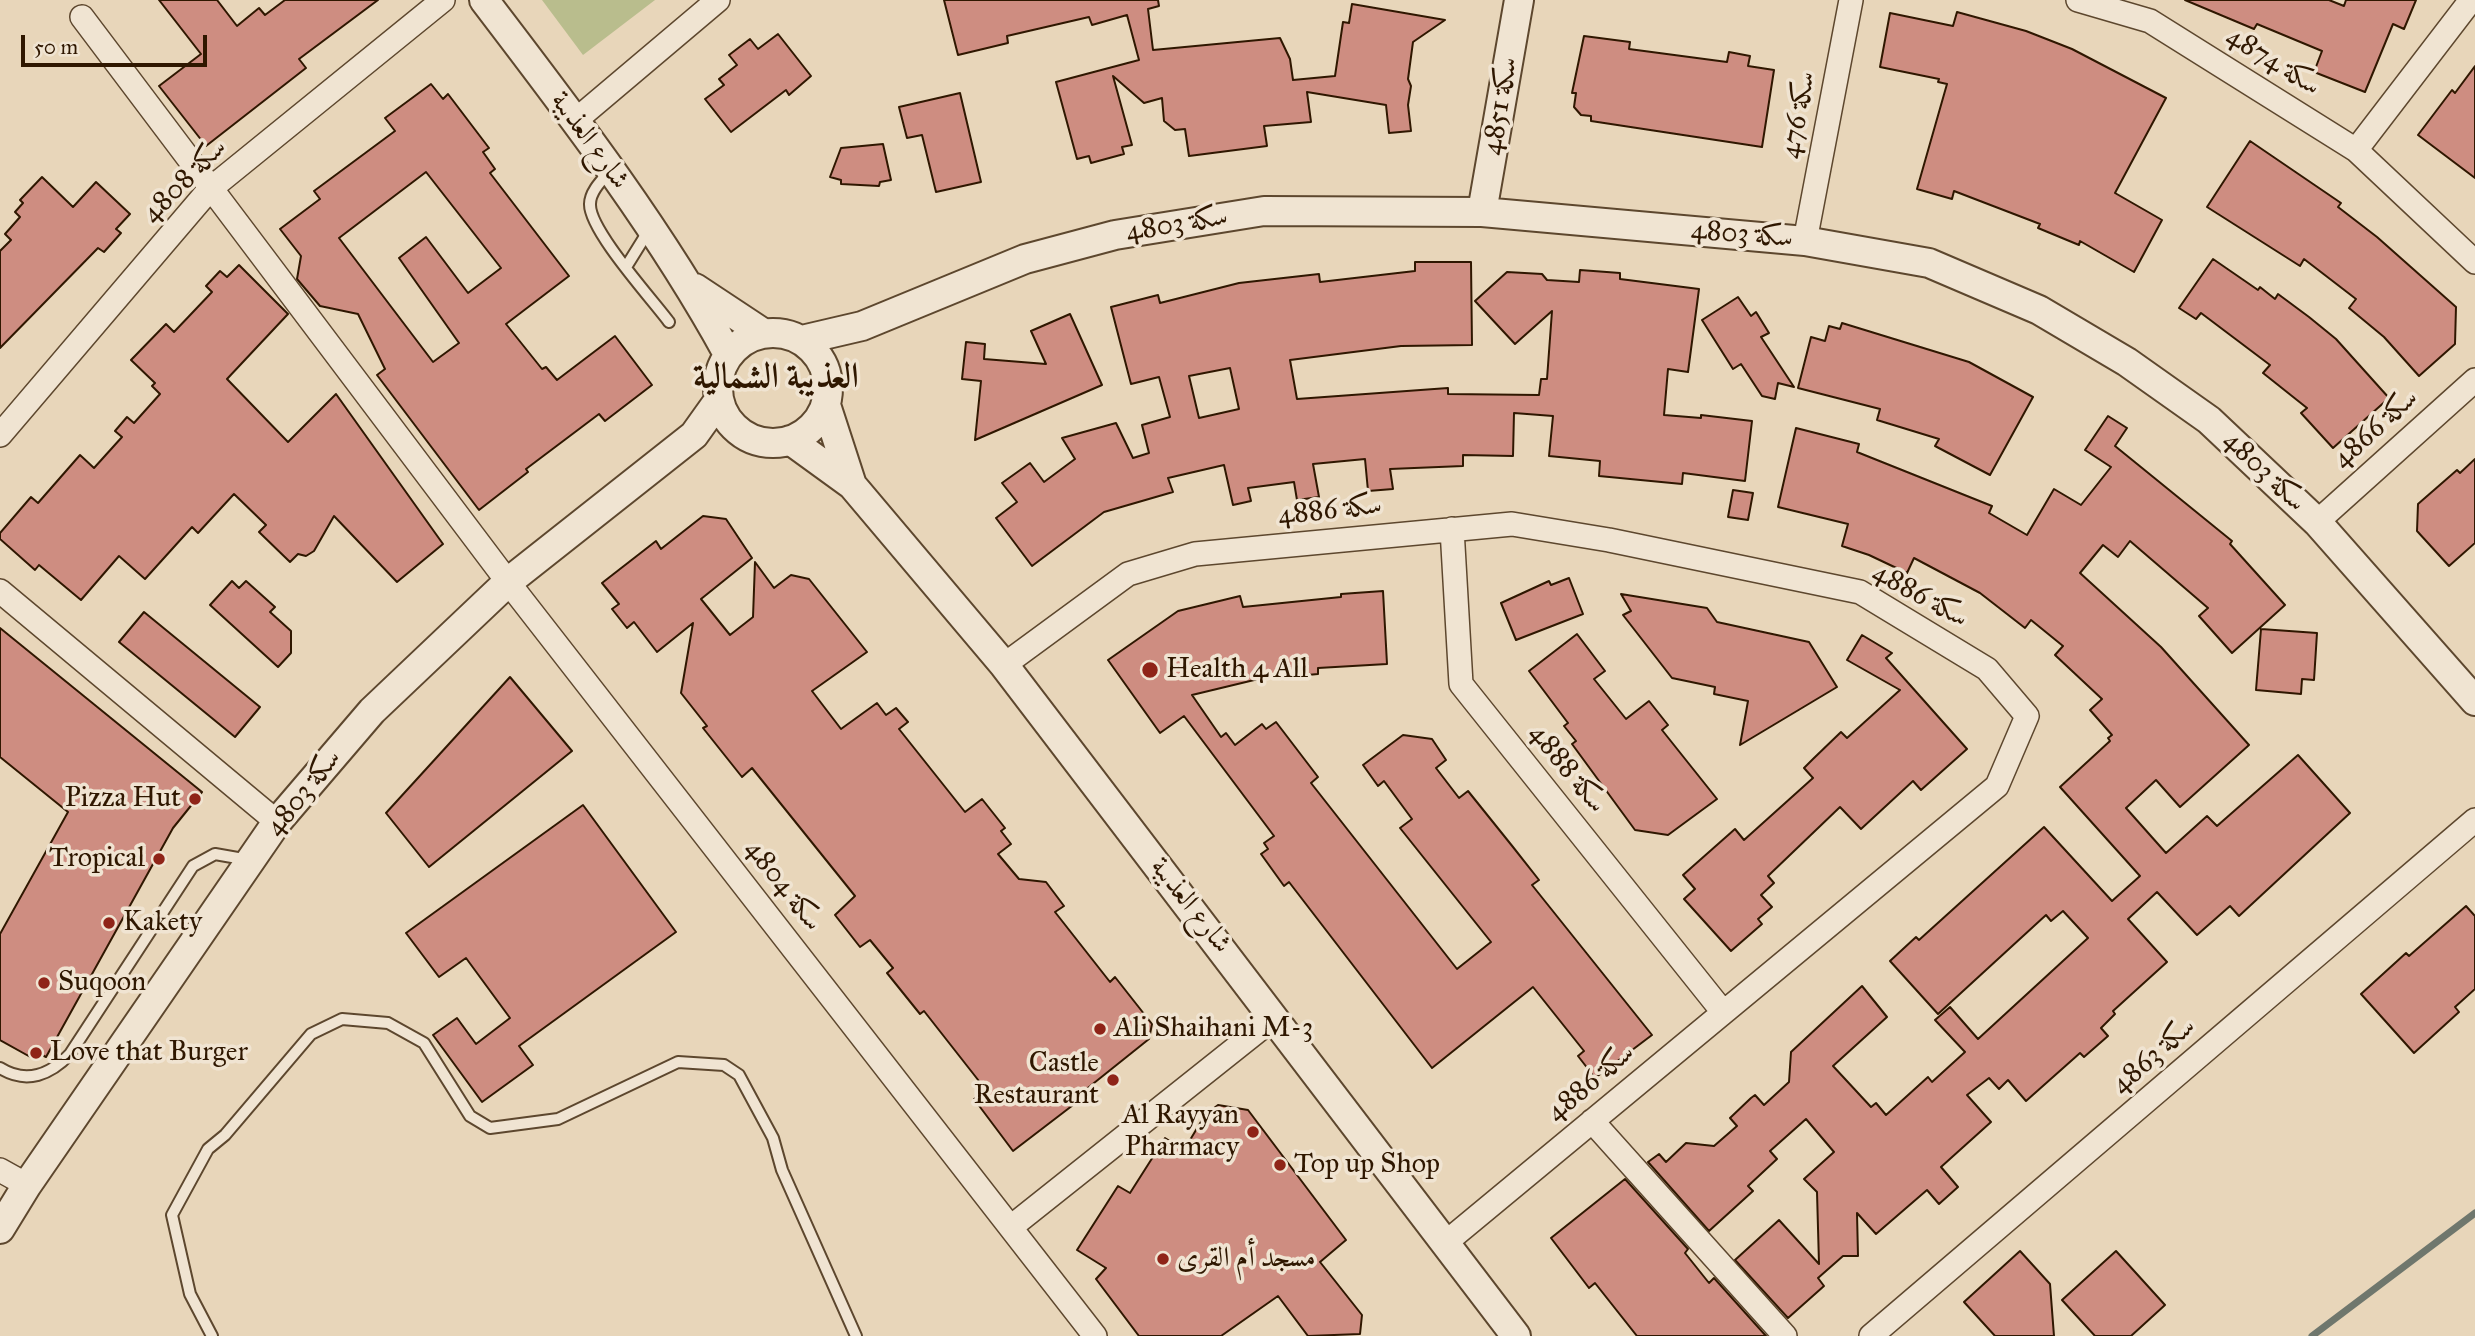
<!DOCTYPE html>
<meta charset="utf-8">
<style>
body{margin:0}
#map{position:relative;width:2475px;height:1336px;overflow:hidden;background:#e8d6ba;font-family:"IM FELL Great Primer",serif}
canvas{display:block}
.scale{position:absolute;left:21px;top:35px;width:186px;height:32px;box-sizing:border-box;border:4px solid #2f1700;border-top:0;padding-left:9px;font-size:21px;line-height:24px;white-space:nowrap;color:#2f1700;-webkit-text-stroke:5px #f0e4d2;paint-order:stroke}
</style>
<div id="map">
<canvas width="2475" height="1336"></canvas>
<div class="scale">50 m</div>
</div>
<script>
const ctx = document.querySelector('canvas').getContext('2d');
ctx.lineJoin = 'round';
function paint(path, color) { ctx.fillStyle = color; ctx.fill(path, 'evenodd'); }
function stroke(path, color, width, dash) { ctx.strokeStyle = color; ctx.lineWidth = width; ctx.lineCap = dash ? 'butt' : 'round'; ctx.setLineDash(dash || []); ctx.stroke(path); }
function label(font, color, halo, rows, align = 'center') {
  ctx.font = font + ' "IM FELL Great Primer",Amiri,serif'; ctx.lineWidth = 7; ctx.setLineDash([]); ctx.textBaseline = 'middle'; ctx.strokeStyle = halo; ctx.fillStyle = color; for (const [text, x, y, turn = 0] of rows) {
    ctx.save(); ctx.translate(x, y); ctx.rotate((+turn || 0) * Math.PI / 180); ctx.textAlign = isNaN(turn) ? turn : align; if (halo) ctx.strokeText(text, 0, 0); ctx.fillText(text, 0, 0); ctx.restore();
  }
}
paint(new Path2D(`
 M542,0H655L583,55Z`), '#b9bd8d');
stroke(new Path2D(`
 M2312,1336L2475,1213`), '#6f776d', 7);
const building = new Path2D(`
 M159,0H217L237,26L259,8L265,15L285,0H378L299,59L306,68L206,146L159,86L201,54Z
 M944,0H1158L1159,6L1148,9L1153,50L1280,38L1290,59L1293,80L1335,76L1343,22L1349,23L1352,4L1445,20L1413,42L1408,79L1411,86L1408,105L1411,131L1389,133L1386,105L1307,92L1311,122L1264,126L1267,146L1189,156L1185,129L1175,130L1164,121L1162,98L1144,103L1113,76L1132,145L1122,147L1124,154L1091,163L1089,156L1077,159L1056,82L1139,60L1127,15L1092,25L1089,17L1007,36L1008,43L958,55Z
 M2185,0H2329L2344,6L2346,0H2416L2404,29L2393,24L2365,92L2314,72L2322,51L2257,24L2254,29Z
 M1957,12L2026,31L2072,49L2166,98L2115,193L2162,220L2134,272L2080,241L2079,245L2038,228L2040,224L1954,191L1952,199L1917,189L1947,84L1938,82L1939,79L1880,67L1890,13L1953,26Z
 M778,34L811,76L789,95L786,90L731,132L705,99L724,85L719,79L737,65L729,55L750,39L758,49Z
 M1584,36L1630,42L1629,49L1727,62L1729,52L1750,56L1748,66L1774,70L1762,147L1591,121V116L1581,115L1574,107L1576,93H1572Z
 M2475,66V178L2418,135L2452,90L2455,93Z
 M431,84L443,99L448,94L489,148L483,152L495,169L490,173L569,276L506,324L542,369L546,367L557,380L615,336L652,385L605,421L599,414L526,469L528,472L479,510L377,375L385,369L358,314L320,306L297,279L301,256L280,229L320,199L314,191L395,131L385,118ZM426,172L501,268L468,293L426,237L399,258L459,343L433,362L339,238Z
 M960,93L981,182L936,192L922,135L907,138L899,107Z
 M2250,141L2341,203L2338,207L2377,237L2456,307L2455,344L2419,376L2384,337L2349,308L2356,299L2304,259L2300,266L2207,207Z
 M883,144L891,180L880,182L879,186L841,184V180L830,177L841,148Z
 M42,177L73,207L96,182L130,214L116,229L121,233L104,252L98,248L0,348V251L11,240L5,234L20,217L15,212L23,203L20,200Z
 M2213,259L2258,290L2260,287L2275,299L2278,294L2309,317L2336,339L2389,398L2333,448L2301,413L2307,408L2263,373L2270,365L2201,313L2196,319L2179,308Z
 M1415,262H1471L1472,345L1401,346L1290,360L1297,399L1448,388V394L1539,395L1541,379H1547L1552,311L1515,344L1475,301L1507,272L1542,274L1547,280L1579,282L1580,270L1620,273V279L1699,289L1688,372L1668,369L1664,415L1701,418V415L1752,421L1745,481L1683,473L1682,484L1599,476L1600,461L1549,456L1553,416L1514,413L1513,456L1463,455V466L1390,469L1393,489L1368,491L1365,459L1313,464L1319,497L1297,500L1294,482L1248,488L1251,501L1233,505L1224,465L1168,478L1173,492L1104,512L1032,566L996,518L1017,502L1002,483L1030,463L1044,482L1075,459L1062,438L1116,423L1133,458L1149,453L1142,425L1170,417L1159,377L1131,384L1111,307L1158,295L1160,303L1239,283L1319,274L1320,282L1415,271ZM1230,368L1239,409L1199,418L1189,376Z
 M239,265L288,314L227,379L288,442L336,394L443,544L397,582L334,516L314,551L306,556L298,554L290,562L259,532L266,525L234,494L198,533L192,527L145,579L119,556L81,600L39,565L35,570L0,539V533L31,497L38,503L80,455L94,468L122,437L115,431L127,417L134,423L160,394L152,386L155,383L131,360L166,324L174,332L212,292L206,286L220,271L227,277Z
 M1738,297L1751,316L1756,312L1769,333L1761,337L1794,387L1778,383L1775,399L1762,396L1741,364L1733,369L1702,320Z
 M1070,314L1102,385L975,440L981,381L962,379L966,342L985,344L984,359L1046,364L1031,331Z
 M1842,323L1969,362L2033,397L1990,475L1935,446L1939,439L1877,420L1880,409L1798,388L1811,337L1825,341L1829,326L1840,329Z
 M2108,416L2127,428L2115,446L2232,541L2230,544L2285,605L2232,653L2199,616L2208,608L2130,541L2118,557L2103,545L2080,573L2161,647L2249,745L2180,807L2156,780L2126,808L2166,853L2207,816L2217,826L2298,755L2350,813L2239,916L2230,906L2197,935L2157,892L2128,919L2167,962L2113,1011L2115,1014L2101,1028L2108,1036L2084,1057L2080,1053L2026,1101L2008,1080L1999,1089L1989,1078L1967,1095L1991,1122L1941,1167L1958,1187L1939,1204L1927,1190L1876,1234L1857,1213L1858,1256H1843L1818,1278L1824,1286L1788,1318L1735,1260L1779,1220L1819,1264L1817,1192L1804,1179L1834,1152L1806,1119L1770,1151L1777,1159L1748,1186L1753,1191L1709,1231L1648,1162L1659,1154L1666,1162L1686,1143L1714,1146L1737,1126L1730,1118L1751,1098L1755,1095L1764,1105L1789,1082L1791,1052L1862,986L1887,1017L1833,1066L1871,1107L1876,1103L1886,1115L1928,1077L1932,1082L1965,1052L1935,1020L1950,1007L1978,1039L2088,938L2063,911L2051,921L2046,915L1938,1014L1890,961L1916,937L1919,940L2044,827L2112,901L2140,876L2060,787L2110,741L2108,738L2112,735L2090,710L2102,699L2055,655L2063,646L2031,620L2025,628L1980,593L1914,558L1907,573L1869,555L1842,546L1848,524L1778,507L1796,428L1859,444L1857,452L1992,506L1989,513L2027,535L2054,489L2081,505L2111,467L2085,450Z
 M2475,459V543L2449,566L2417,531L2418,504L2457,470L2460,473Z
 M1733,490L1753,493L1748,520L1728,517Z
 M703,516L726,519L752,558L701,599L730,635L753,617L755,562L774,588L791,575L809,579L867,652L812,691L841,729L877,703L886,715L896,708L908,722L899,729L965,812L982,799L1005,828L1001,831L1011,844L998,854L1019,879L1046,882L1064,906L1055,912L1110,982L1115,977L1152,1024L1149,1039L1074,1099L1077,1102L1013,1151L974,1099L986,1090L924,1011L920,1014L887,973L893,968L870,940L860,947L835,915L855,896L752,768L742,777L703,728L707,726L681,693L693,623L657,652L634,622L627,628L612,609L619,604L602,583L656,541L661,549Z
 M1569,578L1583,614L1516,640L1501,603L1549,581L1551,585Z
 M232,581L239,588L246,581L275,607L270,612L291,631V653L278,667L210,605Z
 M1383,591L1387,664L1318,668V674L1275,678V675L1192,695L1221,737L1226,733L1235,745L1262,724L1266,729L1276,722L1318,777L1311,783L1457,969L1491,942L1400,828L1412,819L1384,781L1378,786L1363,765L1403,735L1432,739L1446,760L1436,768L1459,798L1468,791L1513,847L1539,880L1532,885L1652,1035L1595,1078L1578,1056L1584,1051L1533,987L1432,1068L1289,882L1284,886L1261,854L1268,849L1264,843L1274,836L1184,716L1160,733L1108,660L1178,611L1240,596L1243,607L1341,597V594Z
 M1621,594L1707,608L1717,622L1809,642L1837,687L1740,745L1748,701L1714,694L1715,687L1672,678L1623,615L1631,611Z
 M144,612L260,707L235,737L119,642Z
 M0,628L202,792L173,828L46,1057L38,1053L34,1059L0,1040V934L68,812L0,757Z
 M2261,629L2317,633L2314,680L2302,679L2301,694L2256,690Z
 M1577,634L1605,671L1594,679L1626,719L1649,701L1668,725L1662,730L1717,799L1668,835L1635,830L1572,744L1576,741L1564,726L1568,723L1529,671Z
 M1862,635L1892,653L1886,658L1967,749L1921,790L1913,781L1861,829L1840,807L1768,876L1774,883L1761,895L1772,907L1758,919L1762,924L1731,951L1684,899L1695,889L1683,875L1735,829L1744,840L1813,778L1804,768L1813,759L1841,732L1847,738L1900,690L1847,660Z
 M510,677L572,751L429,867L386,813Z
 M583,805L676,932L519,1046L533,1065L482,1102L433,1035L457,1018L476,1044L510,1018L466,958L439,977L406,933Z
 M2466,906L2475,916V989L2455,1007L2459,1012L2414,1053L2361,994L2406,953L2409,956Z
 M1218,1105L1248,1110L1346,1240L1320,1262L1362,1315L1360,1334L1308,1336L1278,1296L1221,1336H1139L1096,1279L1106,1268L1077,1250L1118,1186L1130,1193L1165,1138L1184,1150L1205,1115Z
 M1625,1179L1688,1249L1685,1253L1709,1283L1714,1278L1766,1336H1637L1595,1283L1589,1288L1551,1238Z
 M2020,1251L2050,1284L2054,1336H1995L1964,1302Z
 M2116,1251L2165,1305L2131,1336H2095L2062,1300Z`);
paint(building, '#ce8d81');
stroke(building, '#2f1700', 2);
const service = new Path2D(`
 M609,172C601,181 590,192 590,204C589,230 652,299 669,322
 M626,267L649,230
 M0,1068C27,1085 51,1074 70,1054L193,866L215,854L249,860
 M212,1336L190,1294L172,1215L208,1149L225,1135L311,1034L342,1019L388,1023L424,1043L470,1116L490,1128L558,1119L678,1062L724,1065L739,1075L773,1138L782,1170L856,1336`);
const minor = new Path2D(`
 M2078,0L2150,21L2356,150L2475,262
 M82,17L508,582L1095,1336
 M576,120L718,0
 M2356,150L2471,0
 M1805,241L1851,0
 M0,435L209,190L443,0
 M2317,522L2475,380
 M1452,529L1461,684L1723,1012
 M0,591L277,822
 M1004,665L1128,574L1195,554L1512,524L1609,540L1860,592L1987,669L2027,716L1997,786L1444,1244
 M1592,1121L1785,1336
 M0,1170L27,1185
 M1011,1227L1275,1017
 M1871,1336L2475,820`);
const tertiary = new Path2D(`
 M484,0C571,114 659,228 728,354
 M1482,212L1519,0
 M695,288L763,333
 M718 388a55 55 0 1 1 110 0a55 55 0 1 1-110 0Z
 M802,340L862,326L1025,259L1115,235L1264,211L1482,212L1805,241L1929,263L2039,310L2127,362L2209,420L2317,522L2475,701
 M826,405L852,485
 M790,440L852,485L1004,665L1516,1336
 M0,1229L27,1185L277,822L372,711L508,582L694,435L719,400`);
stroke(service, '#5d472e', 14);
stroke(minor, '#5d472e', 26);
stroke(tertiary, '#5d472e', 32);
stroke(service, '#f0e4d2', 10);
stroke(minor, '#f0e4d2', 23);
stroke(tertiary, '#f0e4d2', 28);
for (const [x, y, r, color] of [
 [1150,670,9,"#8f2418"],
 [195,799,7,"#8f2418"],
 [159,859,7,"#8f2418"],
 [109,923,7,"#8f2418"],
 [44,983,7,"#8f2418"],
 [1100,1029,7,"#8f2418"],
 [36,1053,7,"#8f2418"],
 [1113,1080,7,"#8f2418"],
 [1253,1132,7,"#8f2418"],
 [1280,1165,7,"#8f2418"],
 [1163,1259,7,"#8f2418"]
]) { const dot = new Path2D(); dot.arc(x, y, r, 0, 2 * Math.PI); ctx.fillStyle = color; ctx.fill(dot); stroke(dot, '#f0e4d2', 2.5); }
label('28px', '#2f1700', '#f0e4d2', [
 ["سكة 4874",2273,62,32],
 ["سكة 4851",1501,106,-80],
 ["سكة 476",1799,115,-79],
 ["شارع العذيبة",589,141,54],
 ["سكة 4808",185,181,-45],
 ["سكة 4803",1177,225,-9],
 ["سكة 4803",1742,235,5],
 ["سكة 4866",2376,429,-42],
 ["سكة 4803",2264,472,44],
 ["سكة 4886",1330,511,-6],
 ["سكة 4886",1920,596,29],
 ["سكة 4888",1567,769,51],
 ["سكة 4803",304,793,-51],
 ["سكة 4804",783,886,52],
 ["شارع العذيبة",1190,906,52],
 ["سكة 4863",2154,1056,-41],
 ["سكة 4886",1591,1083,-40]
]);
label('28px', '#2f1700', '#f0e4d2', [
 ["Health 4 All",1166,670],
 ["Pizza Hut",181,799,"right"],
 ["Tropical",145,859,"right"],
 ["Kakety",123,923],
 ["Suqoon",58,983],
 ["Ali Shaihani M-3",1114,1029],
 ["Love that Burger",50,1053],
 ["Castle",1099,1064,"right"],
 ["Restaurant",1099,1096,"right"],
 ["Al Rayyan",1239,1116,"right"],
 ["Pharmacy",1239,1148,"right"],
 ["Top up Shop",1294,1165],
 ["مسجد أم القرى",1177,1259]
], 'left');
label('bold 35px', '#2f1700', '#f0e4d2', [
 ["العذيبة الشمالية",776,378]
]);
</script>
